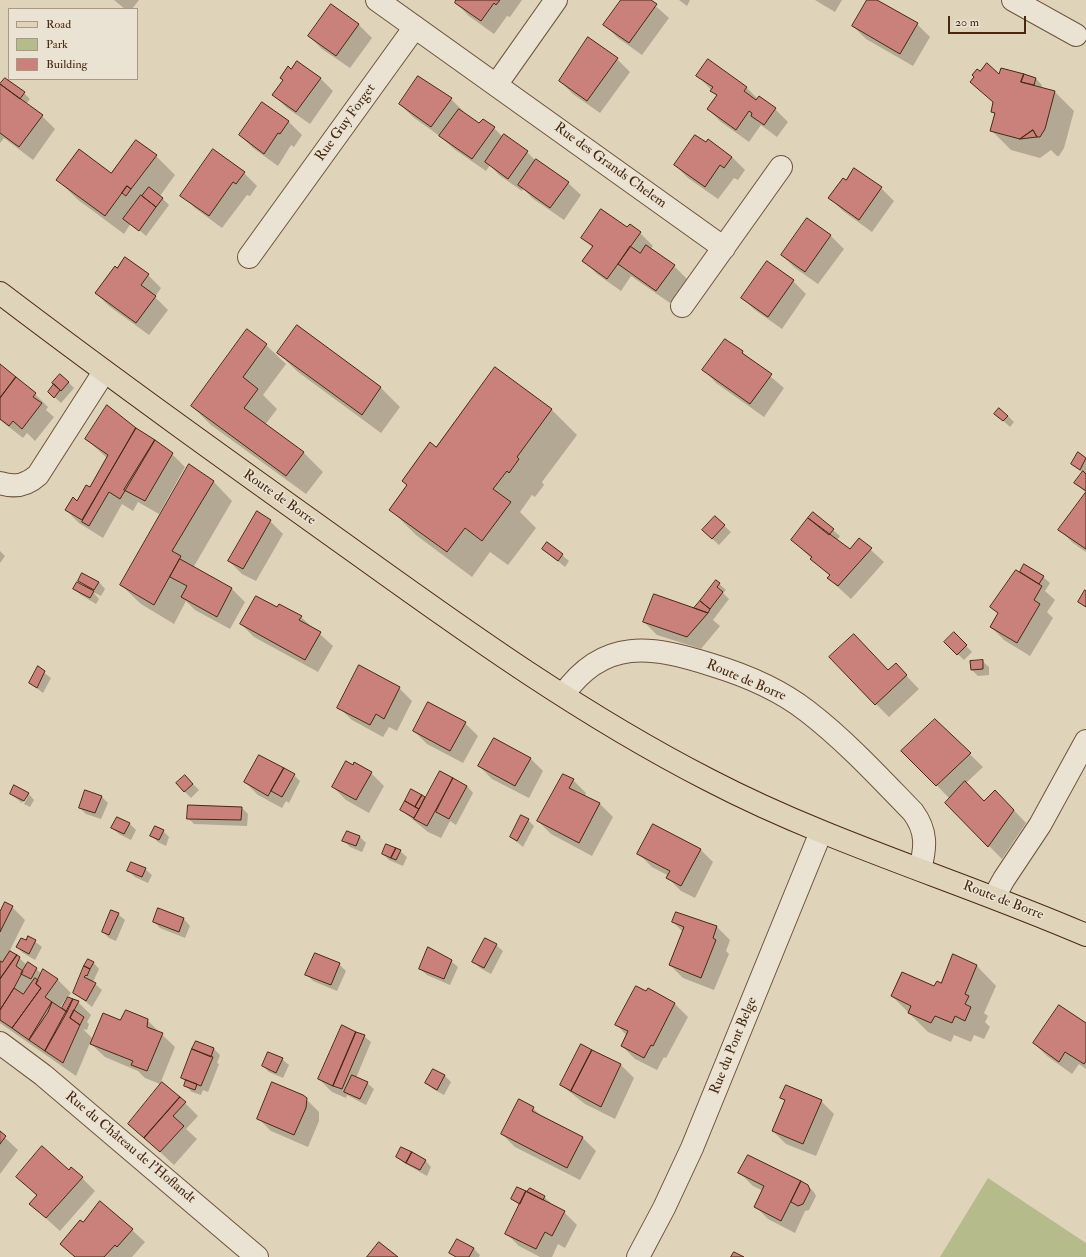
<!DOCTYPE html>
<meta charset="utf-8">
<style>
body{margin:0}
#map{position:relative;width:1086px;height:1257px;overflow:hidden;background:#dfd3ba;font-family:"IM FELL Double Pica",serif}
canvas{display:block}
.legend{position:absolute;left:8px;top:8px;width:130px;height:72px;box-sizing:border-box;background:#eae2d2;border:1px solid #a99884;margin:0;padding:5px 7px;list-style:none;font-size:12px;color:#482910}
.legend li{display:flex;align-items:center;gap:8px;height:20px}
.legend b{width:20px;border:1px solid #a99884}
.scale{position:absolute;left:948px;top:16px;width:78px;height:18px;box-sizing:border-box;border:2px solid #482910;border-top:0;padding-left:5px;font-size:12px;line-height:14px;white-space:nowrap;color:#482910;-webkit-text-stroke:3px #eae2d2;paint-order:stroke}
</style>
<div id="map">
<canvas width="1086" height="1257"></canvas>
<ul class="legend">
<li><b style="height:5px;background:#dfd3ba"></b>Road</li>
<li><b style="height:11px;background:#b6bb8c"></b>Park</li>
<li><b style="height:11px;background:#ca817b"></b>Building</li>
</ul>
<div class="scale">20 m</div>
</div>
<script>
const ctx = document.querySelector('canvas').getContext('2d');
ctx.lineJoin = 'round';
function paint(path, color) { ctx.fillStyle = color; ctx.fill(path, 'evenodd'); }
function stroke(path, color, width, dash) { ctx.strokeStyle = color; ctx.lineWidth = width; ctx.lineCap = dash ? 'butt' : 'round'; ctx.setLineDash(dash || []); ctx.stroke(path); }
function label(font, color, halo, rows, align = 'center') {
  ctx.font = font + ' "IM FELL Double Pica",serif'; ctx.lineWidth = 3; ctx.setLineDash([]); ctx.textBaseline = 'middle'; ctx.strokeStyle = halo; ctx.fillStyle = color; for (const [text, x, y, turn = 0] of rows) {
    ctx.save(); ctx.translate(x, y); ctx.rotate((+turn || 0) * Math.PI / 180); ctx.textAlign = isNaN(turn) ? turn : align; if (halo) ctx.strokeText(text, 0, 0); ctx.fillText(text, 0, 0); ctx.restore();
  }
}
paint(new Path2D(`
 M988,1178L1086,1243V1257H940Z`), '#b6bb8c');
paint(new Path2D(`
 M114,0H139L132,9H125Z
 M458,0H522L510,17L507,16L494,34L469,16L456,3Z
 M622,0H649L669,18L642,55L618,38L605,25Z
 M679,0H690L687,6Z
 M815,0H842L835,12Z
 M869,0H875L917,24L930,37L913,66L866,39L853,26Z
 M331,5L359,25L372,38L350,68L322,49L309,36Z
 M617,59L630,72L600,113L573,94L560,81Z
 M1001,69L1036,79L1042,85L1041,88L1055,92L1074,111L1064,148L1059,156H1057L1051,150L1040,158L1011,150L992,131L996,115L992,111L994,103L972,82L999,76Z
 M292,70L320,78L333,91L310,124L287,108L274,95Z
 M698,76L746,87L758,99L775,109L788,122L777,137L761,125L749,142L721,122L708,109L717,96Z
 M0,85L24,93L30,99L26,104L42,116L55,129L33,160L4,138L0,143Z
 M451,99L464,112L463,113L479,125L494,128L503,137L527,152L536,161L568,183L581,195L564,220L532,198L523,188L522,191L499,175L490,165L486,171L454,149L441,137L413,117L400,104Z
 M262,103L289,122L302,135L294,147L291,145L278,166L253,148L240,135Z
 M708,141L732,157L745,170L738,180L734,178L718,199L688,178L675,165Z
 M156,156L175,175L160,196L169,205L146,236L131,223L124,234L77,199L58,180L112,174Z
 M244,173L257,186L250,196L247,195L222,228L195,208L182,195Z
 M847,181L881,188L894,201L872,232L843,211L830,198Z
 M808,219L831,236L844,249L818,284L795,268L782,255Z
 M628,229L640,233L653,246L650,249L674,266L687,279L670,303L631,276L621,291L597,274L584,261L593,248L582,238Z
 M117,270L148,275L161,288L155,297L168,310L149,335L109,306L96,293Z
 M793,281L806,294L782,329L755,310L742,298Z
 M297,327L381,388L400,407L381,433L298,372L278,353Z
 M247,331L266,345L286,364L263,395L277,409L265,425L303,452L323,472L306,494L211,425L192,406Z
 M742,352L784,388L764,417L716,383L704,370Z
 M0,366L35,394L48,407L46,410L54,417L35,441L27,433L23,438L0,420Z
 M495,368L552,410L577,435L542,482L544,485L535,497L532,495L520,512L536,528L508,565L490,552L472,577L416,535L391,510L408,486L403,481L436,448Z
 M68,382L74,388L61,403L49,392Z
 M107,407L172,454L185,467L159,514L138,502L133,511L122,504L103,538L79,523L66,510L78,502L90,488L107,458L86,439Z
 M996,414L1008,416L1014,422L1010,427Z
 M1078,454L1086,459V493L1076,483L1083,473L1072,464Z
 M213,481L232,501L193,568L232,589L245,602L230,629L195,610L186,601L174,624L141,604L121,585Z
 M1086,493V552L1073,543L1060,530Z
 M813,513L840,536L837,540L851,550L859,539L884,562L851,599L828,578L830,576L792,540Z
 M715,517L731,532L719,545L709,536Z
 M270,521L283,534L256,581L242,574L229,561Z
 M548,543L569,561L565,567L543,549Z
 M0,551L5,556L0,563Z
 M1025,566L1043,577L1050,583L1045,591L1055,600L1047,612L1053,618L1030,656L1004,640L991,627L999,614L991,607L1024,576L1021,572Z
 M83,574L99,582L105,589L101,596L93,592L99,599L96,604L81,595L74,589L86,587L79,580Z
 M716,581L726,590L723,593L729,599L713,620L720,626L701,649L657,635L644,622L695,609Z
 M277,609L301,617L333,646L318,672L254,637L241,624Z
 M954,633L972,652L964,660L945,642Z
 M982,661L989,667V675L978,676L972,670Z
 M896,665L919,689L889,717L876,704L889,671Z
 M359,667L399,688L412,701L397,731L389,727L383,737L352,720L338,707Z
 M38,668L51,678L43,693L30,683Z
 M935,720L983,767L966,783L985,802L1008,804L1026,823L1002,859L946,803L950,799L903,751Z
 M465,723L478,736L463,763L427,744L414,731Z
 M260,756L294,775L292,778L293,779L295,776L300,781L289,803L286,801L282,808L258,795L245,782Z
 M530,758L543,771L529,798L492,779L479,766Z
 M440,772L467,786L473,793L456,825L450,821L441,838L428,832L401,810L412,791L426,799Z
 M371,773L384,786L369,813L346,800L333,787Z
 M563,775L573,780L586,793L585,797L600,804L613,817L592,856L551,834L538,821Z
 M185,776L199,790L191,798L184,791Z
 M28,793L34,800L30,807L24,804L29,794H27L22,803L11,794Z
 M102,797L108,803L101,819L86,814L80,808Z
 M242,808L248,814L247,826L194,824L188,818Z
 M528,820L534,826L523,847L511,837Z
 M129,823L136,830L131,840L119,834L112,828Z
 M163,831L169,837L166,846L158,842L152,836Z
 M360,837L366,843L362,852L350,847L344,841Z
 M700,849L713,862L695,898L681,891L668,878L669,876L652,867L639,854Z
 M400,851L407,857L403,866L389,860L383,854Z
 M145,869L152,875L148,883L135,877L129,871Z
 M12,907L25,920L10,950L27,965L36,969L42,974L44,970L58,980L71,993L67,998L78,1002L91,1015L87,1022L89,1024L87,1030L83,1029L94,1040L147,1020L175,1047L160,1084L145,1078L138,1071L105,1057L90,1043L76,1076L0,1023V915ZM66,998L67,999L66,1012L60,1008Z
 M159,909L184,919L190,926L185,938L160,928L154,922Z
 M677,913L717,927L730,940L726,951L729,954L714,990L683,978L670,965L683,932L673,922Z
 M118,914L125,920L116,941L109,938L103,932Z
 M29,937L42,947L35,960L23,953L17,947L26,942Z
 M496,945L503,951L491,974L480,968L474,962Z
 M954,956L977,966L996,986L984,1013L988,1016L985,1022L990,1027L984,1039L974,1035L971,1042L954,1035L951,1042L928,1032L892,996L942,985Z
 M451,961L458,967L450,985L427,975L420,969Z
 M93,962L99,969L93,982L102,990L92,1007L74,992Z
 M339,964L346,971L337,991L313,981L306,974Z
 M675,1004L688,1017L666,1058L664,1057L657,1070L635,1059L622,1046L627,1036L617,1025Z
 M1086,1025V1069L1079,1064L1072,1074L1047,1056L1034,1043Z
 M364,1036L371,1042L356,1078L367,1083L374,1089L366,1105L347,1095L346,1098L332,1092L319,1079Z
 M196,1042L214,1049L220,1055L217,1063L219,1064L208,1092L203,1090L201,1095L192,1092L185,1086L187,1083L182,1078Z
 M581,1045L621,1065L634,1078L615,1119L585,1104L561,1085Z
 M282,1059L289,1065L283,1078L269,1072L263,1066Z
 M433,1070L445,1076L451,1082L444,1095L433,1089L426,1083Z
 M303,1096L319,1112V1121L308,1147L271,1131L258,1118Z
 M782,1098L821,1101L834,1114L816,1156L786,1144L773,1131L786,1102Z
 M185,1103L198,1116L186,1129L197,1139L174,1165L143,1136Z
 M533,1108L542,1117L583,1138L596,1151L580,1180L515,1147L502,1134Z
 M0,1133L18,1150L0,1174Z
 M748,1156L808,1186L814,1192L816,1196L809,1210L805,1211L795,1233L768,1219L755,1206L763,1191L753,1186L740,1173Z
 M398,1157L425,1160L431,1167L427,1176L404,1163Z
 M69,1171L82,1178L95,1191L60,1231L30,1204L37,1196L17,1177Z
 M528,1193L544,1197L551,1203L550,1205L564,1212L577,1225L565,1248L558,1244L552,1257H540L519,1246L506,1233L520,1206L512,1199Z
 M83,1223L132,1230L145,1242L132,1257H75L61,1244Z
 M457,1241L474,1249L480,1255L479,1257H455L451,1253Z`), '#0003');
const building = new Path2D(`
 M456,0H500L496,5L494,3L481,21L455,3Z
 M621,0H651L657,4L629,43L603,25Z
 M867,0H877L918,23L900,54L852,26Z
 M331,4L359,24L336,56L308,36Z
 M588,37L618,58L587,101L559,81Z
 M708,59L747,87L744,91L756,100L759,96L776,108L764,125L751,116L752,113L749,111L736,130L707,109L717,95L710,91L713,87L696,76Z
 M297,61L321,78L296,112L272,95L283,80L280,78L288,66L291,69Z
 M987,63L999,74L1001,68L1024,74L1021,82L1055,91L1045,129L1040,137H1037L1033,130L1020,139L990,131L995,113L991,112L993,102L970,82L974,77L972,75L977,69L980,71Z
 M1024,74L1036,78L1034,85L1021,82Z
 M418,76L452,98L431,127L399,104Z
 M5,78L25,92L20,99L0,84Z
 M0,84L43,115L19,147L0,133Z
 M262,102L289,121L280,134L278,133L264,154L239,135Z
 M459,109L479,123L483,119L495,127L472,159L439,136Z
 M1033,130L1037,137L1020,139Z
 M504,134L528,151L508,179L485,162Z
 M695,135L706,142L708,139L732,157L724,168L720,165L705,187L674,165Z
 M136,140L157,155L131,189L127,186L105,216L56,180L79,149L111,173Z
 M213,149L245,172L236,184L233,182L209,216L180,196Z
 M536,159L569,182L550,208L518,185Z
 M854,168L882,187L859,220L828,198L843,178L846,180Z
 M127,186L131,189L126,196L122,193Z
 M149,187L163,198L156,207L142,196Z
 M141,195L156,207L139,231L123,219Z
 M601,209L627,227L630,224L641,232L607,279L582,261L593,246L581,238Z
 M807,218L831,235L805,272L781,255Z
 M646,245L675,265L656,291L618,264L630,246L640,253Z
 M125,257L149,274L141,285L156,296L136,323L95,293L115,266L117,268Z
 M767,261L794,280L768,317L741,298Z
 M297,325L381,387L362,415L277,353Z
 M247,329L267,344L243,377L258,389L244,408L304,452L286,476L191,406Z
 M725,339L743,351L742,353L772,374L750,404L702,370Z
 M0,364L16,377L0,398Z
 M495,367L552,409L517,457L519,459L509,473L507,471L493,489L511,502L482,541L465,528L447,552L389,510L407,485L402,481L430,442L436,447Z
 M60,374L69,382L61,391L52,383Z
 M16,377L36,393L33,397L42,403L22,429L13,421L9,426L0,419V398Z
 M54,384L60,390L54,398L48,392Z
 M107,405L136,428L82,520L65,510L73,497L77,501L86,485L90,487L108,455L85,439Z
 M999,408L1008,416L1003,421L994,414Z
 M136,428L155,440L120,499L109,492L89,526L82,522Z
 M155,440L173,453L145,501L124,490Z
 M1078,452L1086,458L1080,470L1071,464Z
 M189,464L214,481L172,551L181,556L154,605L120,585Z
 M1083,471L1086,474V491L1074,483Z
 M1086,492V549L1058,530Z
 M257,511L271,520L243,569L228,561Z
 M813,512L834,529L829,535L808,518Z
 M715,516L725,525L712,539L702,530Z
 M808,518L850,549L859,538L872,548L838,586L827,578L830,575L810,559L812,557L791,540Z
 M547,542L563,554L558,561L542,549Z
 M180,559L232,588L217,617L181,597L187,586L170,577Z
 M1024,564L1044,576L1039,584L1020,572Z
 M1016,570L1042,586L1034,600L1040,604L1017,643L990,627L998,613L990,607Z
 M82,573L99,582L94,590L78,581Z
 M716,580L720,583L717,587L723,592L710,609L700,601Z
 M77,582L94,591L90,598L73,589Z
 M1085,590L1086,591V607L1078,602Z
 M654,594L694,608L708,613L687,637L643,622Z
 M256,596L277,607L279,604L302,616L299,620L321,632L305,660L240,624Z
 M700,601L710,609L708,613L694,608Z
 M954,632L967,645L957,655L944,642Z
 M854,634L888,670L896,663L907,675L875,705L829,657Z
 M983,660V669L971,670L970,661Z
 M359,665L400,687L384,719L376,714L370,725L337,708Z
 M38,666L45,671L37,688L29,683Z
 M428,702L466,722L450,751L413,731Z
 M935,719L971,753L936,786L901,751Z
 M494,738L531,758L515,786L478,766Z
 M259,755L284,768L268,796L244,782Z
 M346,761L353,765L354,762L372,772L356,800L332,787Z
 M284,768L295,774L282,797L271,791Z
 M440,771L453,778L427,826L414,819Z
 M563,774L574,779L569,788L600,803L579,843L537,821Z
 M185,775L193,784L184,792L176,783Z
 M453,778L467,786L449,819L436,812Z
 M965,781L984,801L995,790L1014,810L988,847L945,803Z
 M14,785L29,793L24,801L10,794Z
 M411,789L422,795L415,807L405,801Z
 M85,790L102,796L95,813L79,808Z
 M422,795L425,797L419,809L415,807Z
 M405,801L419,809L414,818L400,810Z
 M188,805L242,807L241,820L187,819Z
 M521,815L529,819L517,841L510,837Z
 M117,817L130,823L124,834L111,828Z
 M653,824L701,849L681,886L666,878L670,871L637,854Z
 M155,826L164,830L159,840L150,836Z
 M347,831L360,836L356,846L342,841Z
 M386,844L396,848L391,858L382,854Z
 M396,848L401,850L396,860L391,858Z
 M131,862L146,868L142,877L127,871Z
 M5,902L13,906L0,932V912Z
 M158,908L184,918L179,932L153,922Z
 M111,910L119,913L109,935L102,932Z
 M676,912L717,926L713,938L716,940L701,978L669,965L684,927L672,922Z
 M28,936L36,940L29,954L16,947L21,938L26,940Z
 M485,938L497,944L484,968L472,962Z
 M428,947L452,960L444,979L419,969Z
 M10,951L17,955L0,979V961L2,962Z
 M315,953L340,963L331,985L305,975Z
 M953,954L977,965L965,994L969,996L965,1004L971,1007L965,1021L955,1016L952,1023L935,1016L931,1023L908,1013L911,1006L891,996L902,972L934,986L937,981L941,983Z
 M17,955L20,957L16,966L23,971L14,988L0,1010V979Z
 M88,959L94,962L90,969L84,966Z
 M28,962L37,968L31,979L21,974Z
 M84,966L90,969L87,976L86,975L84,977L96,983L86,1001L73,993Z
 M43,969L58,979L45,997L52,1002L48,1012L29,1040L12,1028L41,988L36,984Z
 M35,978L38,980L36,984L41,988L12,1028L0,1020V1010L14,988L23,994Z
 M636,986L646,991L648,988L675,1003L653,1046L651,1045L644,1058L621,1046L628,1031L615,1025Z
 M68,997L73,999L67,1012L62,1008Z
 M73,999L79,1001L70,1018L80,1025L63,1063L45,1051Z
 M52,1002L67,1012L45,1051L29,1040Z
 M1059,1005L1086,1023V1061L1084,1064L1065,1052L1059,1062L1033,1043Z
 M74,1010L84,1017L80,1025L70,1018Z
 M126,1010L148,1019L147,1027L163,1033L147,1071L131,1065L133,1061L90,1044L103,1013L120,1020Z
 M342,1025L356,1032L333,1086L318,1079Z
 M356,1032L365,1035L342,1089L333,1086Z
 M196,1041L214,1048L211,1057L192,1049Z
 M581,1044L592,1050L571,1091L560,1085Z
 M192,1049L213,1057L201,1086L181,1078Z
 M592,1050L621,1064L601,1107L571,1091Z
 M268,1052L283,1058L276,1073L262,1066Z
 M433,1069L445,1075L437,1090L425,1083Z
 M352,1075L368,1082L360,1099L344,1092Z
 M186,1080L197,1084L195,1090L184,1086Z
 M162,1082L180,1097L144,1138L128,1124Z
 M272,1082L303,1095L307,1098L306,1108L294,1135L257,1119Z
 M786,1085L822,1100L803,1144L772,1131L785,1100L780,1098Z
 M180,1097L186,1102L173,1116L184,1126L160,1152L144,1138Z
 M519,1099L534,1107L532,1111L583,1137L567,1168L501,1134Z
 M0,1131L6,1136L0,1144Z
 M42,1146L69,1170L71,1167L83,1177L46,1218L29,1204L37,1195L16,1177Z
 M401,1147L412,1152L406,1163L396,1157Z
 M412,1152L426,1160L420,1170L406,1163Z
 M748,1155L801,1181L781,1221L754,1207L764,1186L738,1173Z
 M801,1181L808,1185L810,1190L803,1204L798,1206L791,1202Z
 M517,1187L526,1191L520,1204L511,1199Z
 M530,1188L545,1196L543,1200L527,1192Z
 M526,1191L565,1211L552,1236L545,1232L536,1249L505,1234Z
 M100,1201L133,1229L117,1247L115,1245L104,1257H75L60,1244L80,1220L83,1222Z
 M457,1239L474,1248L469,1257H456L449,1253Z
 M379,1242L398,1257H367Z
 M734,1252L744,1257H731Z`);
paint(building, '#ca817b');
stroke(building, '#482910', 1);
const minor = new Path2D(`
 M377,0L724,248
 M1013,0L1076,35
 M496,85L556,0
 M249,257L415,27
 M682,306L781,167
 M0,483C15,488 27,485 38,475L104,372
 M563,695C604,637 652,646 712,665C745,675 780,690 807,711C846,741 879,777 913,812C927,831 926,847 920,869
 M994,897L1004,879L1040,825L1086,741
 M0,1043L43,1075L257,1257
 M638,1257L664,1208L692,1148L821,832`);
const major = new Path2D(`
 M0,293C117,382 236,467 355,552C469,634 584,716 709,780C830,843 961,881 1086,935`);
stroke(minor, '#6e543a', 24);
stroke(major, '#482910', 24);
stroke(minor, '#eae2d2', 22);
stroke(major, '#dfd3ba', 22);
label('14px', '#482910', '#eae2d2', [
 ["Rue Guy Forget",346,123,-54],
 ["Rue des Grands Chelem",610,166,36],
 ["Route de Borre",279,498,35],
 ["Route de Borre",746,681,23],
 ["Route de Borre",1003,901,21],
 ["Rue du Pont Belge",734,1046,-68],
 ["Rue du Château de l'Hoflandt",130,1148,40]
]);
</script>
